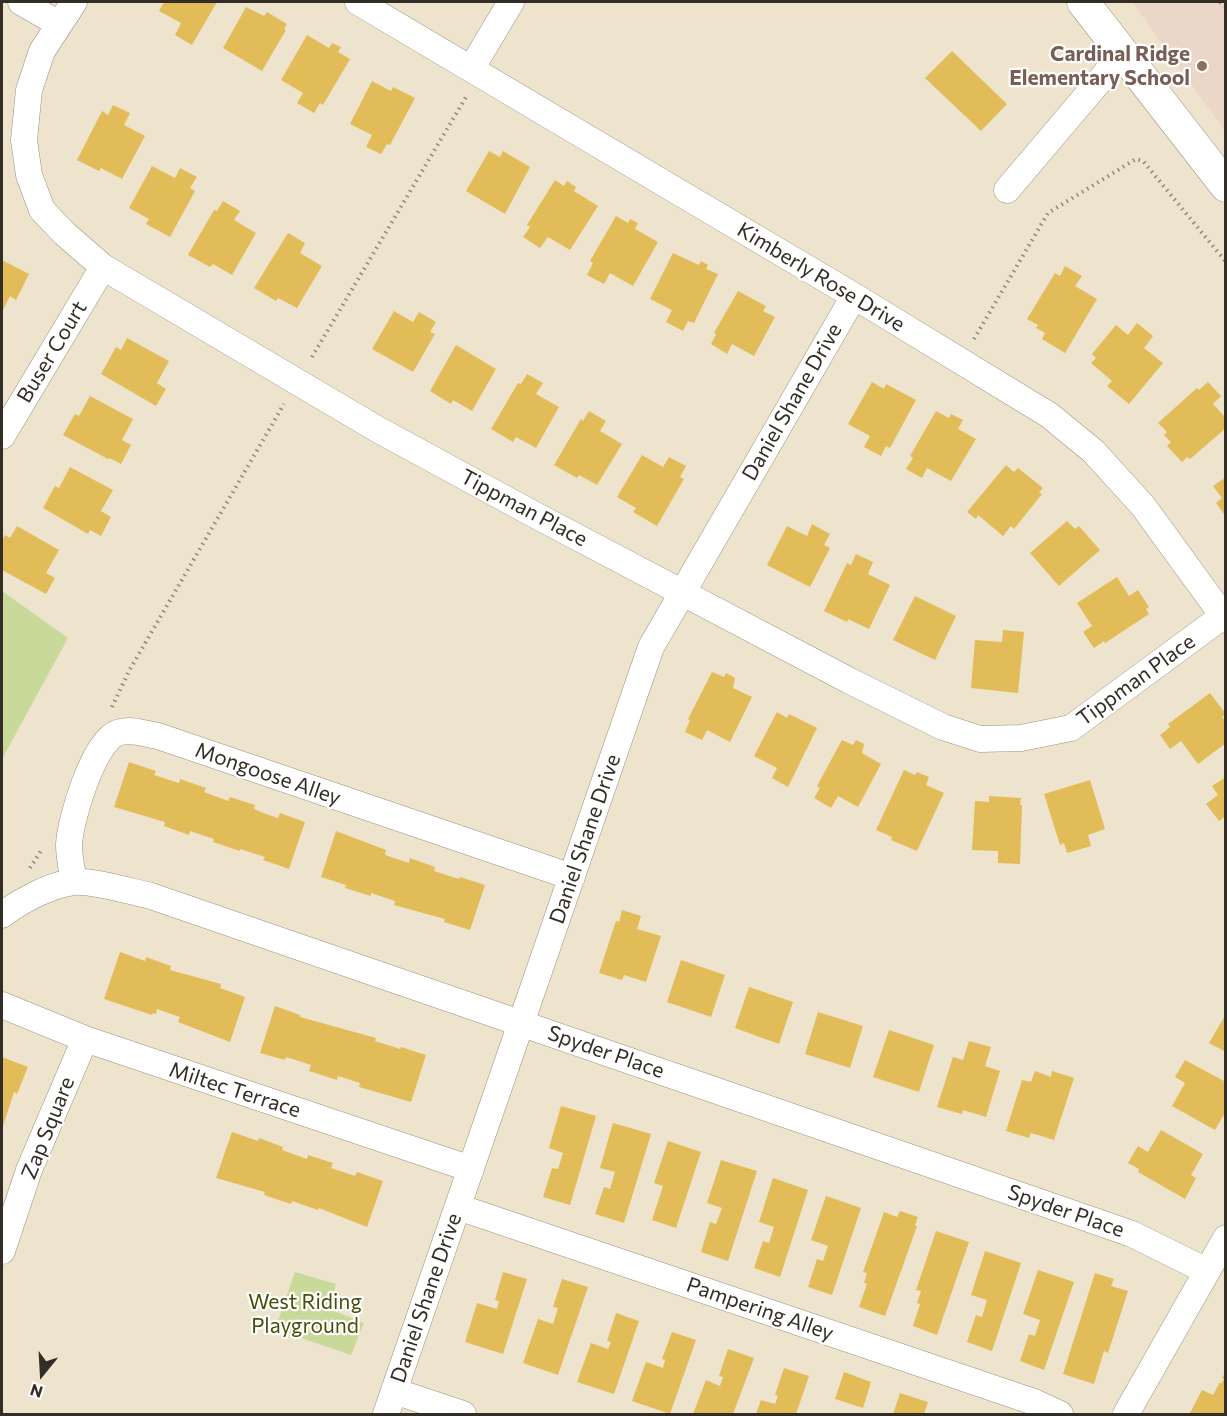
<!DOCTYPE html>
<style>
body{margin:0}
#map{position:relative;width:1227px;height:1416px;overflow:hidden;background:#eee4cd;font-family:Commissioner,sans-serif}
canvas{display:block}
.frame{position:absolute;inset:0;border:3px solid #322e25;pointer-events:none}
.north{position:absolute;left:12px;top:1344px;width:60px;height:60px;-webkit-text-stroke:4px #fff;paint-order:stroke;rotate:198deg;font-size:16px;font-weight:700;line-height:24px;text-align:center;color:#322e25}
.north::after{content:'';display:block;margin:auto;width:21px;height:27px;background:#322e25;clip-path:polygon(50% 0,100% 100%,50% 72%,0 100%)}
</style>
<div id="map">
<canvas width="1227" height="1416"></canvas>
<div class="frame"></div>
<div class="north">N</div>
</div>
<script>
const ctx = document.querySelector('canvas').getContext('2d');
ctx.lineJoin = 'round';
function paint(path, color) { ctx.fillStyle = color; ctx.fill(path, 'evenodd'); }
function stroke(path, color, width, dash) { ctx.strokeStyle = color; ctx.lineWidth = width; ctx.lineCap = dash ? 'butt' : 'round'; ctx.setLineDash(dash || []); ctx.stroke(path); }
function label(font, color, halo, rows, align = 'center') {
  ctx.font = font + ' Commissioner,sans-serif'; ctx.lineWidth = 4.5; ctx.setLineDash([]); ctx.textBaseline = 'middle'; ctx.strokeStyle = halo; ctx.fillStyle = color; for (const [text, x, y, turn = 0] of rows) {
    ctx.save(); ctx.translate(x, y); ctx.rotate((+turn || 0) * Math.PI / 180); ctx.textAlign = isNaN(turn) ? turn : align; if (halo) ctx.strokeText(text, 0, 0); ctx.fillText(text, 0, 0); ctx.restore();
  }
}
paint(new Path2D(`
 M1132,2H1225V131Z`), '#ebd7c8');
paint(new Path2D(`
 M2,591L68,638L2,759Z
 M295,1272L336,1284L329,1309L364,1323L351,1355L275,1329Z`), '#c8d99a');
paint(new Path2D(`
 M164,2H217L192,45L175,35L181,23L159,11Z
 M246,7L264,16L267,12L287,24L284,29L286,30L262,71L223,48Z
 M307,35L329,48L332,43L341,47L338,52L350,59L323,105L320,103L314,113L297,103L303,93L281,80Z
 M952,51L1007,104L981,131L925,78Z
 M372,81L391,91L393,87L415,98L390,145L387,144L381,154L366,147L372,135L350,124Z
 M113,105L130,113L124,125L145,136L122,179L101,168L99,171L77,160L102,111L108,115Z
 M489,151L500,157L503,151L530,167L505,214L466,191Z
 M152,166L175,178L180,168L197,177L190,188L195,191L170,237L146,224L149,219L129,208Z
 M555,180L564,186L567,181L576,187L574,191L598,206L570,250L548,237L540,248L523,237L530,227L527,225Z
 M223,201L240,211L234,220L256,233L232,275L213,264L210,267L188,255L214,210L217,211Z
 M616,216L628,223L630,219L638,223L635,229L658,242L633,286L610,273L604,284L587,275L593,263L590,261Z
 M288,233L305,243L300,253L322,266L297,308L278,298L276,301L254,288Z
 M673,253L699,265L701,261L708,265L706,269L718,274L694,323L688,321L683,331L666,322L672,310L650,299Z
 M2,260L29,274L16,300L10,296L2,312Z
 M1065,266L1082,276L1075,286L1097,299L1065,353L1042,339L1045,333L1036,328L1038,325L1027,319L1055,273L1060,276Z
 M738,291L766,306L763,311L775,317L754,356L732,344L727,354L711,344L716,334L714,333Z
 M394,311L413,322L419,312L436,322L430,332L435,334L413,372L372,349Z
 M1137,323L1153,336L1144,348L1163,363L1129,404L1107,386L1112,381L1091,363L1096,358L1092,354L1116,325L1128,335Z
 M127,338L169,361L157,383L166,389L156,406L101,374L116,347L121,350Z
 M456,345L496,369L472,411L453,400L451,404L430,391Z
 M527,374L543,383L536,394L559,407L536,448L516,437L513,442L491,429L518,383L521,384Z
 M872,382L884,389L886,384L916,400L890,448L886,446L881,456L864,447L870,436L848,424Z
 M1208,382L1221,396L1213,404L1226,418V428L1190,459L1187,457L1182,462L1167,446L1171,442L1164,435L1167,432L1158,423L1197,388L1199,390Z
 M90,396L133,419L122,440L131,445L121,464L109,458L108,459L63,435L75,414L79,416Z
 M589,411L606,421L600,431L622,444L597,485L579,475L577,478L554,465L581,419L583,421Z
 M936,411L949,418L951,414L963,420L958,429L976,439L951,481L927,468L922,478L906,469L913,458L910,456Z
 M642,455L663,467L669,457L686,466L680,477L684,479L657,526L633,512L636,508L617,497Z
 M1006,465L1014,472L1018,468L1043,488L1039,492L1042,494L1014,529L1011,526L1003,536L978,515L976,519L967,512Z
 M70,467L113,490L101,511L111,517L101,536L90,530L88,534L43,508L55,486L59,488Z
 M1226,477V517L1216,503L1222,498L1213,486Z
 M1067,521L1075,529L1079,526L1100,550L1059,586L1030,553Z
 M812,524L830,534L824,545L830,548L810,587L767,565L787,526L807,536Z
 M17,526L59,550L46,573L55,578L46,594L2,570V541L5,535L10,538Z
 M856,554L873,562L868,574L890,585L869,629L848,619L847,622L824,611L847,563L851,565Z
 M1117,577L1129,596L1138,590L1149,607L1146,609L1149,614L1105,643L1104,641L1094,648L1083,632L1092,626L1077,603Z
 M915,596L956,616L935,660L893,640Z
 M1003,630L1024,632L1018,693L971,688L975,640L1002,642Z
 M712,672L724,677L726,673L735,678L733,688L752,697L730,742L707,730L702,740L685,732L690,720L688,719Z
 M1210,693L1226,714L1222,717L1226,722V743L1198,764L1181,741L1170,749L1160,735L1170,727L1168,724Z
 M777,712L787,718L789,714L817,728L788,787L772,778L777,768L754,756Z
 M842,740L853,745L856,740L864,744L862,753L881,764L858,807L838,796L831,808L814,798L820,788L817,786Z
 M129,762L156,771L154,775L179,783L180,779L206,788L204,792L228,801L230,797L255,805L254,809L266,814L278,818L280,813L305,822L289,869L263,860L265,857L240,849V851L213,842L214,839L190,831L189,835L164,826L165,822L114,807Z
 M904,770L915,775L917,772L929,777L926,785L944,793L917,851L891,840L892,837L876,830Z
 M1226,777V816L1219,821L1206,804L1218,795L1212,786Z
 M1090,780L1105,829L1088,835L1091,846L1067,853L1064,843L1060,845L1044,794Z
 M989,796L1021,798L1020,805H1022L1020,864L998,863V851L972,850L975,801L989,802Z
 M336,831L386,850L385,855L409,863L410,858L435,867L434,871L459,879L460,877L485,885L470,930L444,922L445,919L394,905L395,901L371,893V896L345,888L346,885L321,877Z
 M622,910L641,916L637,929L661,936L646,982L624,975L622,980L599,973L616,921L619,922Z
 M120,952L145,961L146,957L171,966L170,970L221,984L220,988L245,997L230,1042L178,1022L180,1017L157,1009L156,1014L153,1013L152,1015L104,999Z
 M681,960L725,975L711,1017L667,1002Z
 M749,987L793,1002L779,1044L735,1028Z
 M275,1006L300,1015V1017L376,1038L375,1041L400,1049L401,1047L426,1055L411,1102L359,1087L360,1083L338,1076L337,1080L309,1071L311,1065L286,1057L285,1060L260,1053Z
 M818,1012L863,1026L850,1068L805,1054Z
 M1226,1014V1052L1209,1043Z
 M889,1030L934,1045L919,1092L873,1077Z
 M969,1041L991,1047L985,1066L1000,1071L986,1117L963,1110L962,1114L937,1107L953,1057L963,1060Z
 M2,1057L28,1067L17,1094L14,1092L2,1129Z
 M1185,1060L1226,1082V1111L1215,1130L1172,1106L1185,1083L1175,1077Z
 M1035,1071L1051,1077L1052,1071L1074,1078L1054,1140L1031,1133L1029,1138L1006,1131L1022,1080L1031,1082Z
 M561,1106L596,1116L570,1205L543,1197L552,1168L558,1169L563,1153L549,1148Z
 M613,1123L651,1134L624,1223L595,1214L604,1187L610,1189L615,1172L600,1168Z
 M1161,1130L1203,1154L1191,1175L1196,1178L1185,1199L1138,1172L1139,1169L1128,1163L1138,1146L1148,1152Z
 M232,1132L258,1141L259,1138L283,1147L282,1150L307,1159L308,1155L333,1163L331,1168L355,1176L357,1172L383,1181L367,1227L319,1208L318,1210L292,1201L291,1204L264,1195L265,1192L216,1178Z
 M668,1141L701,1152L676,1228L652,1220L663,1186L654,1183Z
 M721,1160L757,1171L728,1261L701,1252L710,1222L716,1224L722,1208L707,1203Z
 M773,1178L808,1190L780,1277L754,1268L763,1241L769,1243L774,1227L759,1222Z
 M826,1196L861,1208L832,1295L808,1287L817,1259L823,1261L828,1246L811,1240Z
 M900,1211L918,1217L915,1225L917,1226L885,1316L859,1307L867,1284L864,1283L867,1273L863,1272L884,1212L897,1217Z
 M936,1231L969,1242L937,1335L913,1326L920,1304L917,1303L921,1291L916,1290Z
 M985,1251L1021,1263L992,1351L967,1342L976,1315L982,1317L987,1300L971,1295Z
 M1038,1270L1074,1282L1044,1370L1020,1361L1029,1334L1035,1336L1040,1320L1023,1314Z
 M503,1272L527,1279L503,1354L465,1342L477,1303L497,1309L499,1301L495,1300Z
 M1095,1273L1114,1279L1111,1286L1128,1291L1108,1353L1104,1351L1094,1384L1063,1374Z
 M562,1279L588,1287L558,1375L523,1363L538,1319L553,1324L558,1308L553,1307Z
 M616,1313L639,1321L614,1394L577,1382L591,1343L608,1349L611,1342L607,1341Z
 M672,1332L696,1340L670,1414L632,1401L646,1362L663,1368L665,1360L662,1359Z
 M728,1349L754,1358L733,1414H693L706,1380L720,1386L723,1377L719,1376Z
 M784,1368L809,1376L796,1414H756L761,1400L775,1404L778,1396L775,1395Z
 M1226,1371V1414L1190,1413L1202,1390L1213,1395L1220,1382L1221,1384L1224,1379L1222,1378Z
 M844,1372L871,1382L863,1408L835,1399Z
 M900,1393L928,1402L924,1414H893Z`), '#e2bc59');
const minor = new Path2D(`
 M21,2L59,24
 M74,2L42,51L29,90L24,140L29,175L42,210L65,234L103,267L377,429L535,515L850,681L943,727L980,739L1021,738L1071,728L1223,616
 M358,2L854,296L1049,415L1093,451L1143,506L1226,620
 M471,69L511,2
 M1007,190L1123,53
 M2,436L103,267
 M74,882C72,870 69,857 69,845C70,820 93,743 117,733C130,728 145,734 158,736L572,877
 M2,915C20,901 50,885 73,882C92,880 132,892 151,896L1086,1218L1132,1234L1207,1271
 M2,1005L85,1039L471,1169
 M458,1207L1034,1402L1060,1414
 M2,1251L29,1170L85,1039
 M394,1391L463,1414
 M386,1414L651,647L854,296
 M1126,1414L1226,1238`);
const major = new Path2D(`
 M1083,2L1226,186`);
stroke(minor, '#9b927c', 27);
stroke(major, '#9b927c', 33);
stroke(new Path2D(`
 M1220,2L1226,7
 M974,339L1048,213L1136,159L1143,161L1226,262
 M312,357L466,97
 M112,707L129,671L284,404
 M30,868L42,849`), '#8f8878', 4, [1.5, 4.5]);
stroke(minor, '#fff', 26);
stroke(major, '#fff', 32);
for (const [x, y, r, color] of [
 [1202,66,6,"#8d6e63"]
]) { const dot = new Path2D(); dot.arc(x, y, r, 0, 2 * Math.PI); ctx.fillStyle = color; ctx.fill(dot); stroke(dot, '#fff', 2); }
label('bold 21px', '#785e54', '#fff', [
 ["Cardinal Ridge",1190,54],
 ["Elementary School",1190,78]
], 'right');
label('21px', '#322e25', '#fff', [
 ["Kimberly Rose Drive",821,277,31],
 ["Buser Court",52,352,-59],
 ["Daniel Shane Drive",792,402,-60],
 ["Tippman Place",524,508,28],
 ["Tippman Place",1136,680,-36],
 ["Mongoose Alley",268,774,19],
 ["Daniel Shane Drive",585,839,-71],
 ["Spyder Place",606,1052,19],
 ["Miltec Terrace",235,1090,18],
 ["Zap Square",48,1128,-68],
 ["Spyder Place",1066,1211,19],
 ["Daniel Shane Drive",426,1298,-71],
 ["Pampering Alley",760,1309,19]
]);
label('21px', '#435005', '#fff', [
 ["West Riding",305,1302],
 ["Playground",305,1326]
]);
</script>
